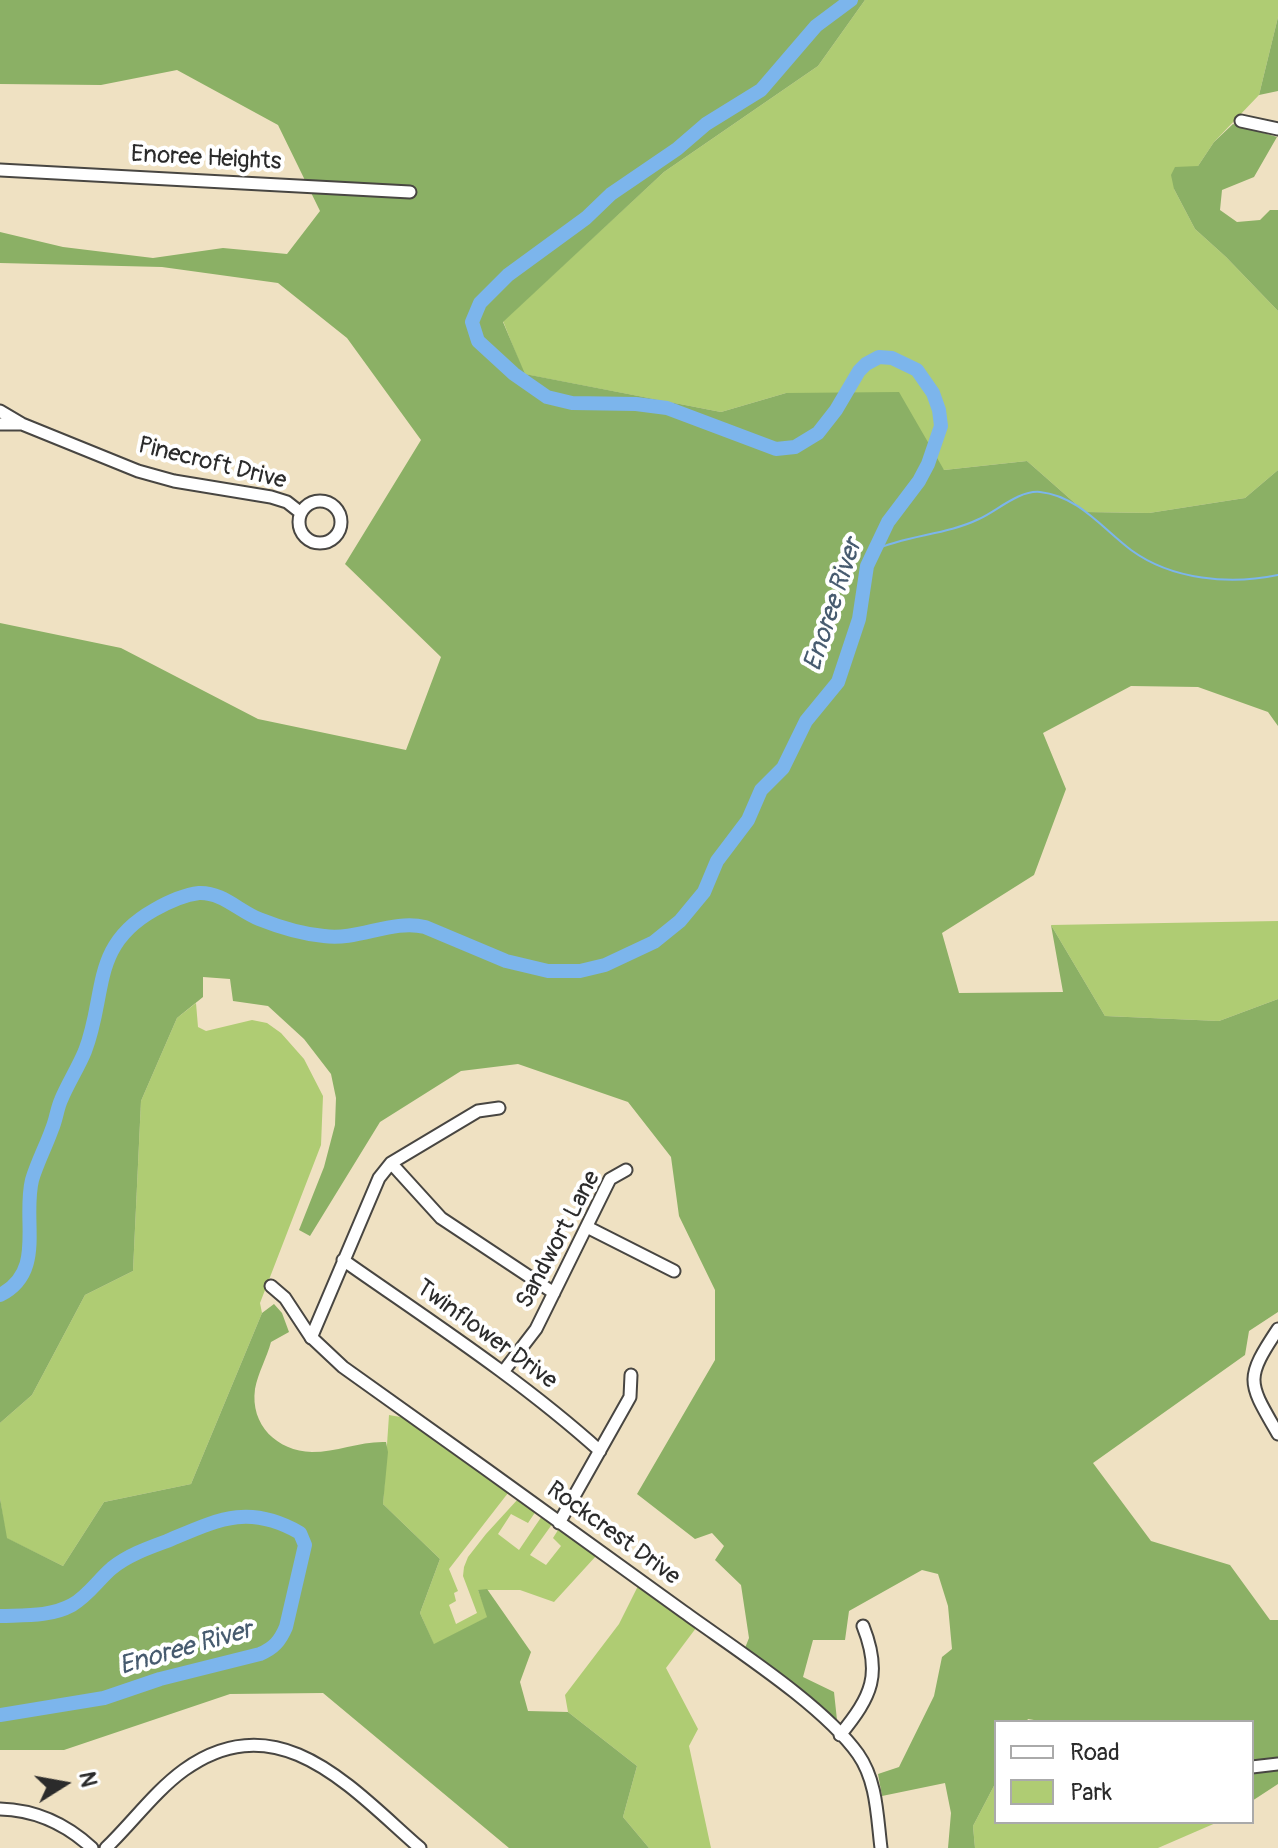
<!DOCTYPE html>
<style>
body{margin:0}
#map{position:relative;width:1278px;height:1848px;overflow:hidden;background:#efe1c2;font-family:Pangolin,sans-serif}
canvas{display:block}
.legend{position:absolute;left:994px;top:1720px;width:260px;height:104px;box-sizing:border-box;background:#fff;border:2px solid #aaa;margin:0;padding:10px 14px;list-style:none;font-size:24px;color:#2b2b2b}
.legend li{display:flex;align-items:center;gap:16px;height:40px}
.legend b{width:40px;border:2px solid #aaa}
.north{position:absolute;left:24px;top:1744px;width:80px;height:80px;-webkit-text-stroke:6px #fff;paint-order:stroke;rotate:79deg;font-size:22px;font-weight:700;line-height:32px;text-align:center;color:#2b2b2b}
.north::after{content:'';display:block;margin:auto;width:28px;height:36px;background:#2b2b2b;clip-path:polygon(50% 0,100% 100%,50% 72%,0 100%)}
</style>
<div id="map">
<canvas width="1278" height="1848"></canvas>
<ul class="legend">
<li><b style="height:10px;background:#fff"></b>Road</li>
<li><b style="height:22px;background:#afcc73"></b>Park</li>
</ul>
<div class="north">N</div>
</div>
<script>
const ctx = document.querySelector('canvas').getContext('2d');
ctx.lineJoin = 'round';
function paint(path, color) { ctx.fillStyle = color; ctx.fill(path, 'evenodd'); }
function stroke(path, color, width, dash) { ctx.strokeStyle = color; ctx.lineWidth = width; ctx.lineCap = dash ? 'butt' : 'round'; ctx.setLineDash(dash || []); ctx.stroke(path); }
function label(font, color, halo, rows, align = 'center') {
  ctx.font = font + ' Pangolin,sans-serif'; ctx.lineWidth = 8; ctx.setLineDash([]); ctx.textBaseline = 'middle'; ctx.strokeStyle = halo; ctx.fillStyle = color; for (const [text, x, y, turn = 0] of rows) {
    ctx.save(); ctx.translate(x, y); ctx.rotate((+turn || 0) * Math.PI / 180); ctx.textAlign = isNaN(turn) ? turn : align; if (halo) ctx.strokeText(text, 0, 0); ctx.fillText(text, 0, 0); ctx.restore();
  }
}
paint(new Path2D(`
 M865,0H1278V17L1259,95L1214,142L1198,166L1174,189L1195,229L1226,257L1278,311V470L1245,498L1149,513L1085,512L1027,461L944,470L786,393L721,412L524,374L503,321L664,172L818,66Z
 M1278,921V999L1219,1021L1105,1016L1051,925Z
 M196,1003L198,1027L206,1031L252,1020L267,1023L281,1033L304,1059L323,1096L321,1145L260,1303L262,1313L191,1484L104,1502L63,1566L6,1538L0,1498V1423L32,1395L85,1295L133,1271L141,1101L177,1018Z
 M389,1415L406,1418L508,1493L449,1569L458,1591L454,1593L456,1601L449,1605L456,1624L477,1613L463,1576L464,1567L468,1557L486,1534L518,1499L536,1511L528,1523L511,1514L498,1534L519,1550L542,1516L553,1523L530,1555L546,1565L561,1546L553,1538L560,1527L596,1556L554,1602L520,1590H478L488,1617L434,1645L420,1613L440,1559L383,1504Z
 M638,1586L696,1628L666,1668L698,1729L689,1746L711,1848H649L623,1817L637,1766L568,1712L565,1695L619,1624Z
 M996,1782V1822H1218L1158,1848H975L973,1826Z`), '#afcc73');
paint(new Path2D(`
 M0,0H865L818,66L664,172L503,322L525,374L721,412L786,393L899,392L944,470L1027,461L1085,512L1149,513L1245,498L1278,470V726L1268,712L1198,687L1131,686L1043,733L1066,789L1034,875L942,933L959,993L1063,992L1051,925L1105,1016L1219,1021L1278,999V1312L1249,1331L1245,1355L1093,1463L1151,1541L1230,1565L1270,1620H1278V1784L1252,1801V1722H1046L1028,1719L1026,1722H996V1782L973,1826L975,1848H948L951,1813L945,1783L882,1796L878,1774L899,1767L934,1696L942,1657L952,1649L948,1606L938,1574L922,1570L849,1611L845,1640H813L803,1677L834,1692L837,1720L831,1719L745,1648L749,1638L741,1585L715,1560L724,1546L712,1533L695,1539L637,1494L715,1360V1290L679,1216L671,1157L628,1102L518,1064L461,1071L380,1122L310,1236L299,1230L324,1167L335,1125L336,1098L331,1074L304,1039L268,1006L233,1001L230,979L203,977V997L177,1018L141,1101L133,1271L85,1295L32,1395L0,1423V623L121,648L258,719L406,750L441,657L345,564L421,440L347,338L278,283L162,267L0,263V232L63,247L153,258L223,248L287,254L320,211L278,125L177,70L101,85L0,84Z
 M1278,17V91L1259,95Z
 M1233,124L1277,137L1254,177L1222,190L1220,210L1237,222L1260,220L1270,210H1278V311L1226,257L1195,229L1174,189L1171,175L1175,167L1198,166L1214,142Z
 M274,1304L282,1313L289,1332L271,1342C267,1357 258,1373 255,1389C250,1425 277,1451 312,1452C337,1452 361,1441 386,1442L388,1452L383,1504L440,1559L420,1613L434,1644L487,1617L478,1590L487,1589L531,1652L520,1682L528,1711L568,1712L637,1766L623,1817L649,1848H509L323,1693L230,1694L64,1750H0V1498L7,1538L63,1566L104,1502L191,1484L262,1313Z`), '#8bb065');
stroke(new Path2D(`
 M874,550C907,535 946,535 979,519C997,511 1019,490 1040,492C1078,496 1102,528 1131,550C1172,580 1230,585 1278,575`), '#7cb5ec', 2);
stroke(new Path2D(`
 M0,1295C46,1272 22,1221 32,1180C37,1163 46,1146 52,1129C56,1120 57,1109 61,1100C68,1083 78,1068 85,1051C107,994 90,946 154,910C168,902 182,895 199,893C222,892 239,911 259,919C279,927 302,934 324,936C358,941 392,919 425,927L506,961L548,971H580L605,965L654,942L680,921L704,892L717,861L748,820L761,790L783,768L806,721L838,682L859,619L867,566L888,522L919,481L928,464L941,426L939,410L933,393L917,370L892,358L879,357L866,364L859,371L836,410L818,433L795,447L776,449L667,408L636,404L572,403L547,397L514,374L478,341L472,322L480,303L508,275L586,218L611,194L677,149L706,124L761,90L816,26L851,0
 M0,1616C24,1615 50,1617 72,1605C88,1596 98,1580 112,1568C128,1555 148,1548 167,1541C217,1520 248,1503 300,1533L305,1545L286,1627C280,1641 274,1648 260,1654L160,1679L104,1698L0,1715`), '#7cb5ec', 14);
const minor = new Path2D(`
 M1241,121L1278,129
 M0,170L410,192
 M0,411L22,424L138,471L174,481L271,497L287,502L301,513
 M0,424H21
 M299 522a21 21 0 1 1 42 0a21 21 0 1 1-42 0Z
 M391,1163L441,1218L554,1293
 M587,1227L674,1271
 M343,1260C430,1321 520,1379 600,1451
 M271,1286L285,1298L310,1336L343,1367C457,1448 571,1530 684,1612C735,1649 823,1705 858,1754C877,1781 877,1816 881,1848
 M1278,1329C1244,1380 1248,1382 1278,1434
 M311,1338L379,1178L391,1163L478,1111L499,1108
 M503,1372L536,1329L610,1179L626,1170
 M559,1523L630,1397L631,1375
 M840,1735C872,1696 882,1674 863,1626
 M1252,1767L1278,1764
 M0,1809C36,1810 65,1823 92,1848
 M106,1848C132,1823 155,1791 184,1770C279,1702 352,1789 420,1848`);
stroke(minor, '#484642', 15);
stroke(minor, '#fff', 11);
label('24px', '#2b2b2b', '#fff', [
 ["Enoree Heights",206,159,3],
 ["Pinecroft Drive",212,464,14],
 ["Sandwort Lane",559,1240,-62],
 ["Twinflower Drive",486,1335,36],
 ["Rockcrest Drive",613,1534,36]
]);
label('italic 26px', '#475b6f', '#fff', [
 ["Enoree River",834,605,-72],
 ["Enoree River",186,1649,-16]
]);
</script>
